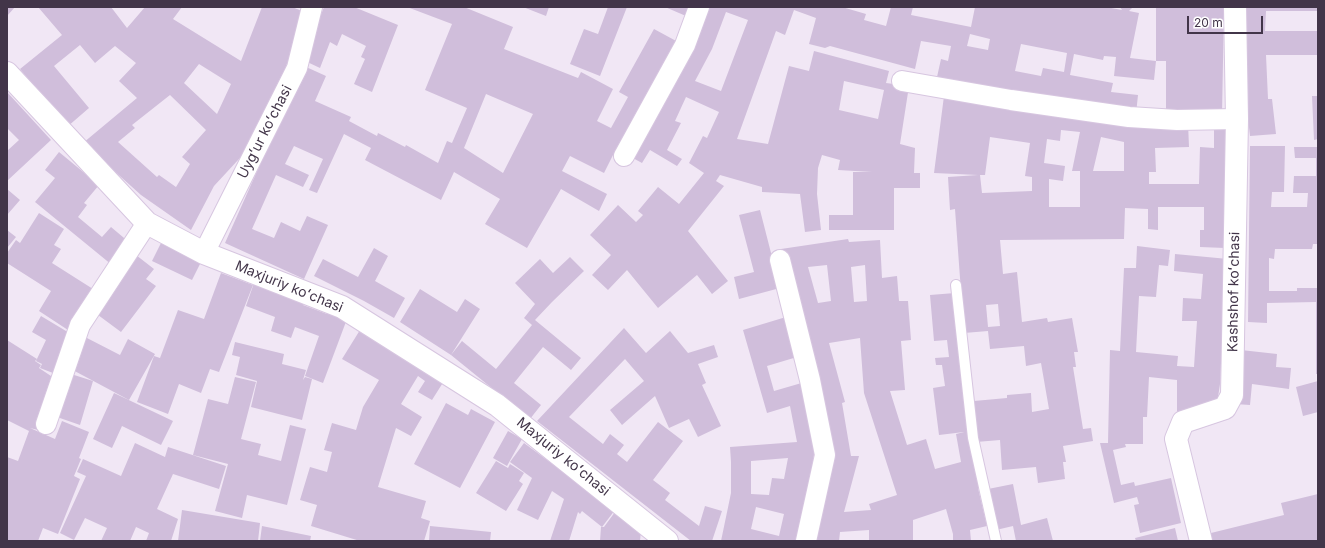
<!DOCTYPE html>
<meta charset="utf-8">
<style>
body{margin:0}
#map{position:relative;width:1325px;height:548px;overflow:hidden;background:#f1e7f5;font-family:Inter,sans-serif}
canvas{display:block}
.frame{position:absolute;inset:0;border:8px solid #423549;pointer-events:none}
.scale{position:absolute;left:1187px;top:16px;width:76px;height:18px;box-sizing:border-box;border:2px solid #423549;border-top:0;padding-left:5px;font-size:12px;line-height:14px;white-space:nowrap;color:#423549;-webkit-text-stroke:3px #fff;paint-order:stroke}
</style>
<div id="map">
<canvas width="1325" height="548"></canvas>
<div class="frame"></div>
<div class="scale">20 m</div>
</div>
<script>
const ctx = document.querySelector('canvas').getContext('2d');
ctx.lineJoin = 'round';
function paint(path, color) { ctx.fillStyle = color; ctx.fill(path, 'evenodd'); }
function stroke(path, color, width, dash) { ctx.strokeStyle = color; ctx.lineWidth = width; ctx.lineCap = dash ? 'butt' : 'round'; ctx.setLineDash(dash || []); ctx.stroke(path); }
function label(font, color, halo, rows, align = 'center') {
  ctx.font = font + ' Inter,sans-serif'; ctx.lineWidth = 3; ctx.setLineDash([]); ctx.textBaseline = 'middle'; ctx.strokeStyle = halo; ctx.fillStyle = color; for (const [text, x, y, turn = 0] of rows) {
    ctx.save(); ctx.translate(x, y); ctx.rotate((+turn || 0) * Math.PI / 180); ctx.textAlign = isNaN(turn) ? turn : align; if (halo) ctx.strokeText(text, 0, 0); ctx.fillText(text, 0, 0); ctx.restore();
  }
}
paint(new Path2D(`
 M7,7H15L7,16Z
 M38,7H111L127,28L145,7H182L173,19L241,61L262,7H292L307,13L279,84L251,146L214,186L191,230L141,195L83,143L137,98L119,81L136,63L115,46L95,63L80,45L54,66L89,108L67,127L20,69L62,35ZM199,64L231,84L217,114L184,83ZM170,95L206,130L182,157L190,164L176,187L159,175L157,177L118,142L135,128L132,125Z
 M324,7H354L398,25L372,92L354,84L365,59L361,57L366,46L342,34L337,46L330,42L320,68L303,60Z
 M407,7H464L513,27L504,49L578,78L581,72L613,89L597,121L611,128L628,97L619,92L654,29L678,42L621,159L613,155L604,173L570,156L562,171L607,194L599,211L561,189L527,248L485,224L500,199L454,172L441,200L365,160L371,148L344,134L317,193L309,190L323,159L294,146L285,164L309,175L303,187L276,175L252,229L274,238L281,222L300,231L307,216L328,225L304,279L225,243L304,66L326,76L315,101L351,117L349,121L377,136L378,133L405,147L406,145L438,163L447,141L452,143L467,108L425,90L452,24ZM486,94L533,114L503,173L464,148Z
 M523,7H549L546,16Z
 M608,7H627L600,76L570,64L584,29L598,34Z
 M665,7H690L686,16Z
 M704,7H842L866,14L864,20L886,26L891,7H913L911,15L971,27L975,7H1106L1122,10L1120,7H1133L1129,11L1139,13L1130,58L1156,61L1154,80L1114,76L1116,57L1104,56L1103,60L1074,54L1070,75L1113,83L1111,92L1138,95L1136,114L937,77L941,59L948,61L951,46L921,41L915,69L830,46L825,48L809,44L816,18L794,10L785,35L776,31L737,139L768,144L789,66L809,71L814,51L889,71L886,83L909,86L900,144L915,148L914,173H920V188H894V230H829V215H853V172H872L838,170L840,160L822,155L818,168L817,194L821,230L805,232L800,194L762,192V187L720,175L716,181L724,186L688,231L728,281L712,294L697,275L658,308L627,270L608,290L592,275L611,255L590,235L618,205L636,222L643,215L638,211L658,187L679,204L704,173L689,163L703,136L707,138L719,112L686,97L675,121L681,123L667,150L682,159L677,166L650,150L642,163L631,157ZM726,12L748,20L721,91L695,81L712,49ZM970,34L990,39L988,50L967,46ZM1021,44L1067,53L1064,72L1043,68L1041,76L1015,71ZM844,81L884,90L878,119L839,110Z
 M1156,7H1224L1222,115H1166V61H1156Z
 M1245,7H1318V11H1266L1265,31H1318V55H1266L1268,99H1272L1276,134L1250,136L1246,102Z
 M7,92L51,140L7,181V151L19,140L7,128Z
 M944,96L1188,123L1189,147L1155,148L1156,172H1149V184H1199L1200,147L1214,148V124H1228L1225,248L1200,247V230H1204V207H1158V230L1148,229V209L1125,208L1124,239L1000,240L1003,274L1017,272L1022,322L1047,318L1048,322L1072,318L1078,352H1074L1076,367H1073L1083,429L1091,428L1093,441L1063,446L1066,462H1063L1065,479L1038,483L1036,467L1002,470L1000,440L976,442L974,401L1007,398V395L1031,393L1032,412L1049,409L1041,363L1026,366L1024,346L990,349L988,331L964,333L955,209L950,210L948,177L978,175L934,173ZM1061,130L1080,132L1072,171H1080V207H1049V179L1063,181L1065,166L1044,163L1047,139L1060,141ZM990,137L1030,143L1025,176L1032,177V191L982,193L980,175H985ZM1101,137L1124,142V171H1093ZM998,304L1000,326L988,327L986,305Z
 M1312,96H1318V139L1314,140Z
 M1250,146H1285L1284,192H1272L1271,207H1307L1308,193H1293L1294,176H1316V158H1295L1294,147H1318V244H1313L1312,249H1275L1274,259L1269,258V291H1297V288H1318V374H1316V302L1267,303V323L1248,322Z
 M59,152L99,185L84,203L87,205L78,217L102,237L111,227L130,243L112,265L35,202L55,178L45,170Z
 M7,189L20,200L7,215Z
 M760,210L780,288L739,299L734,277L754,272L739,215Z
 M39,213L64,229L54,245L61,249L52,263L93,289L68,330L39,311L51,291L7,263V253L16,240L20,243Z
 M7,230L16,237L7,248Z
 M848,239L849,242L880,240L882,278L897,276L899,301H908L911,340L901,341L905,390L890,391L907,445L926,439L935,469L961,462L956,434L964,432L939,435L933,388L945,386L942,365H936L935,358L949,357L947,340L934,341L930,295L955,293L980,487L978,488L987,526L970,530L971,541H953V534L946,509L913,520V541H869V530L840,532L839,541H815L824,408L781,249ZM827,265L831,301L818,303L808,267ZM865,265L867,301L854,302L851,267ZM860,338L864,393L897,495L869,504L871,510L844,512L859,456H851L842,403L845,402L829,343Z
 M161,243L201,262L192,280L152,261Z
 M1137,246L1170,250L1168,266L1159,265L1156,297L1139,296L1136,352L1178,356L1177,366L1194,367L1197,321H1182L1183,298L1201,299L1203,274L1174,271L1175,254L1228,259L1224,302L1220,384L1217,404L1177,413V380L1149,377L1147,417H1143V444H1125L1126,447L1113,450L1121,485L1134,482L1135,486L1171,478L1181,523L1140,533L1134,505L1139,504L1137,497L1114,503L1100,443H1108L1110,350L1120,351L1124,268H1136Z
 M374,248L388,256L375,281L405,298L394,318L364,301L314,276L323,259L358,277Z
 M136,255L154,269L146,279L156,286L121,332L94,312Z
 M570,257L584,271L552,302L535,320L581,358L571,370L543,347L514,383L541,405L530,419L451,355L462,341L496,369L532,325L524,318L535,304L515,283L540,259L553,273Z
 M221,273L253,285L219,372L210,369L201,393L179,384L168,414L137,402L154,356L160,358L178,310L204,319Z
 M254,283L304,302L303,305L327,314L328,312L347,319L323,383L305,376L319,336L295,327L291,338L271,331L275,317L246,306Z
 M420,289L457,312L465,299L480,309L451,355L400,322Z
 M41,316L71,334L53,373L40,368L42,364L36,361L46,340L32,332Z
 M786,317L797,357L767,366L774,391L805,382L820,455H814L799,541H721L731,493V462L730,447L797,442L790,406L767,413L743,330ZM788,458L784,479L772,478L769,495L751,494V461ZM756,507L784,514L779,536L751,529Z
 M624,328L646,353L670,331L688,353L714,345L718,357L698,364L706,383L702,385L721,426L698,437L689,419L669,428L655,396L622,425L610,410L644,381L625,359L569,417L603,444L610,434L624,445L617,454L627,462L658,422L683,441L653,480L670,493L665,500L699,526L705,506L722,511L712,541H691L537,421Z
 M360,330L444,381L432,400L418,392L425,381L418,376L401,404L422,417L411,436L396,428L378,487L426,501L421,518L430,521L424,541H360L311,526L317,505L300,500L310,467L327,472L332,452L324,450L332,423L356,430L363,407L379,380L342,359Z
 M85,337L120,355L128,339L155,354L129,400L69,368Z
 M7,340L37,359L35,361L41,365L39,368L57,380L38,430L30,428L55,439L62,421L89,432L79,458L81,459L74,476L80,479L58,534L43,528L38,541H7V457L18,461L29,431L7,420Z
 M235,342L284,354L282,364L306,370L303,380L305,377L312,379L302,420L251,407L257,381L236,375L240,357L232,355Z
 M1241,350L1277,354L1276,367L1291,368L1289,389L1252,384L1250,405L1235,404Z
 M71,374L93,381L80,425L57,417Z
 M235,377L256,382L241,439L261,444L258,455L281,461L290,425L306,429L287,505L247,495L242,518L215,511L228,464L193,455L208,399L228,404Z
 M1318,381V412L1303,416L1296,387Z
 M114,393L173,421L161,445L122,426L112,448L93,439Z
 M446,403L468,415L471,409L495,422L460,488L414,464Z
 M508,431L522,439L507,466L493,458Z
 M135,443L165,457L168,447L226,466L219,489L173,474L157,509L178,519L171,541H146L149,533L136,527L130,541H101L107,528L85,518L74,540L60,533L86,476L77,472L83,459L121,476Z
 M524,443L615,510L602,527L582,511L580,514L578,512L569,541H550L564,499L552,491L538,520L517,510L532,478L510,462Z
 M496,461L508,468L510,464L524,473L519,481L523,484L506,511L476,493Z
 M1013,484L1021,525L1047,518L1053,541H1016L1013,526L996,530L988,489Z
 M1318,494V541H1212L1211,533L1284,515L1281,503Z
 M182,510L260,523L258,541H178Z
 M615,512L641,530L640,541H600L601,527H604Z
 M262,526L311,536L310,541H260Z
 M430,526L491,532L490,541H429Z
 M1175,528L1178,541H1136L1135,538Z`), '#d0bedb');
const service = new Path2D(`
 M956,285L973,438L996,541`);
const minor = new Path2D(`
 M902,81L1011,100L1129,117L1177,120L1237,119
 M624,156L685,45L699,7
 M204,253L297,68L312,7
 M780,260L810,380L825,455L806,541
 M46,424L80,325L147,223`);
const tertiary = new Path2D(`
 M7,73L147,223L204,253L342,307L497,405L667,541
 M1201,541L1176,439L1183,422L1225,408L1232,395L1237,119L1235,7`);
stroke(service, '#d7c6e0', 12);
stroke(minor, '#d7c6e0', 22);
stroke(tertiary, '#d7c6e0', 24);
stroke(service, '#fff', 10);
stroke(minor, '#fff', 20);
stroke(tertiary, '#fff', 22);
label('14px', '#423549', '#fff', [
 ["Uygʻur koʻchasi",265,132,-63],
 ["Maxjuriy koʻchasi",289,287,22],
 ["Kashshof koʻchasi",1234,292,-89],
 ["Maxjuriy koʻchasi",563,457,39]
]);
</script>
